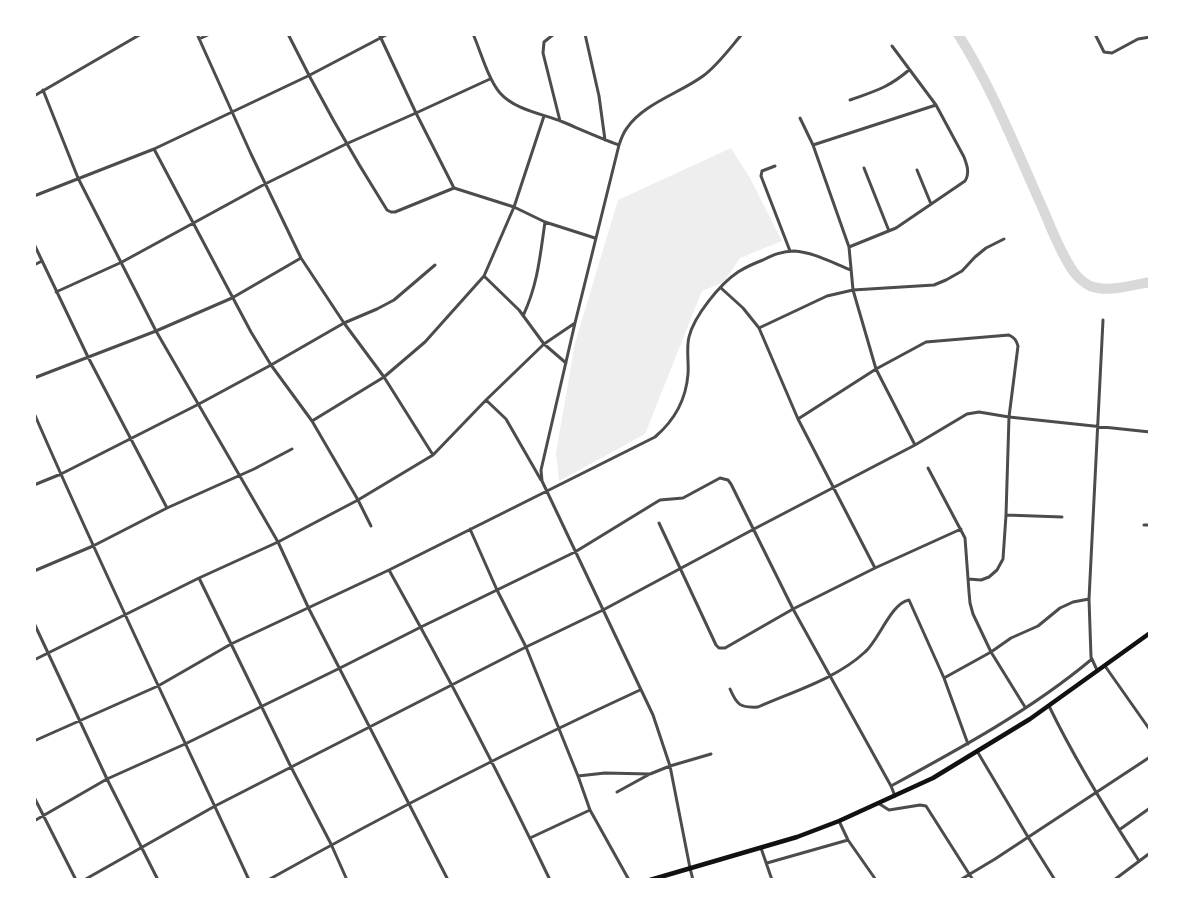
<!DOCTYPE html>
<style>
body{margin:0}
#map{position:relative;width:1184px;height:914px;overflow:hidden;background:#fff;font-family:"PT Serif",serif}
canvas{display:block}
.frame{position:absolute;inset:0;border:36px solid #fff;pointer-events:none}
</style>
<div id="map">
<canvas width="1184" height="914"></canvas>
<div class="frame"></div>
</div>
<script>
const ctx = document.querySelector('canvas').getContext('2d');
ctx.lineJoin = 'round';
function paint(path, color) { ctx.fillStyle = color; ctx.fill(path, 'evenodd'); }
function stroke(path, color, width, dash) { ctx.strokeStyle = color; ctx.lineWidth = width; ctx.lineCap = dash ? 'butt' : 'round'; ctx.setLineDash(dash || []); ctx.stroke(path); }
paint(new Path2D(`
 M731,148L750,178L782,241L740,258L724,282L702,291L645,434L559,481L556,453L575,343L618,200Z`), '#eee');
stroke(new Path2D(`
 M958,34C991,86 1014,144 1039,200C1050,224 1058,249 1073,271C1077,277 1083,282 1090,286C1108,293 1132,285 1150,282`), '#d9d9d9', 10);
stroke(new Path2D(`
 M197,34L251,154L301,258L344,323L384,377L433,455
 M288,34C318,95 351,153 387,210L391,212H395L454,188L514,207L545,222L595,238
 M379,34L416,113L454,188
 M473,34C481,52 488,79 500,93C515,110 543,114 563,122C582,130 600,138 619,145
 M554,34L544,42L543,53L560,121
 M585,34L599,96L605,140
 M1095,34L1104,52L1112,53L1138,39L1150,37
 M199,39L210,34
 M43,90L78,178L156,331L278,542L309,609L448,880
 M34,96L141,34
 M850,100C875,91 888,88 909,70
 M800,118L813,145L849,247L853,290L876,369L915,445
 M813,145L936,105
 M154,149L251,332L271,365L312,421L358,500L371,526
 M775,166L762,171L761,176L790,251
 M864,168L889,231
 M917,170L931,204
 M34,196L154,149L308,76L388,34
 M34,244L88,357L167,508
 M849,247L896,228L965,181C970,173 967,165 964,157L936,105L892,46
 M34,265L42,261
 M484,276L519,310L544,344L566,363
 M721,288L743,308L759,328L798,419L875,568
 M56,292L122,262L265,184L346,144L416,113L490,79
 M523,316C538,284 540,256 545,222
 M759,328L827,296L853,290L934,285L946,280L962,271L975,257L986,248L1004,239
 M34,378L156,331L232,298L301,258
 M486,400L506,419L541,480
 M34,413C102,570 177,724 249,880
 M798,419L876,369L926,342L1009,335C1015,338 1016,340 1018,346L1009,417L1006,515L1003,559L997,570L989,577L981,580L968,579
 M312,421L384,377L425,342L484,276L514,207L544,116
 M928,468L965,538L969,592L970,603L973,614L991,652L1025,707
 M34,485L61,474L197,405L271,365L344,323L377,309L394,300L435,265
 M1006,515L1062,517
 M659,523L716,645L719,648H725L793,609L875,568L961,529
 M1144,525H1150
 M470,529L497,590L526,647L578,776L590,810L629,880
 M389,570C446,672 500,775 550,880
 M34,571L93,546L167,508L254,469L292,449
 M199,578L291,767L331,844L347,880
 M34,623L107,779L158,880
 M34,660L199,578L278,542L358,500L433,455L486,400L544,344L575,323
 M1105,666L1150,730
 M1097,670L1091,657L1089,599L1103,320
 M944,678L991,652L1011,638L1038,626L1060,608L1073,602L1089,599
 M730,689C737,705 740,708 758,707C794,691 836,679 865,652C879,640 891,603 909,600L944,678L968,744
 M1049,706C1075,760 1106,810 1139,861
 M34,741L158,686L231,644L389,570L655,437C675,420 686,400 688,374C689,362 686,349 689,337C694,316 720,284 738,272C746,267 755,263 763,260C773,255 782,251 794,251C813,252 833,263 851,270
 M977,751L1028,837L1055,880
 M578,776L605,773L650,774L670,766L711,754
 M891,786C961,748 1031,710 1092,659
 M617,792L648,775
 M34,797L76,880
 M878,803L889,810L920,805L926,806L973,880
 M34,821L107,779L185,744L340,668L421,627L575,552L655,503L660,500L683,498L720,478L728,480L731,484L793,609L891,786L895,796
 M839,821L848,840L876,880
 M1119,830L1150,808
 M530,838L590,810
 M761,848L772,880
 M767,863L848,840
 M84,880L215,806L526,647L603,610L754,529L915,445L967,414L979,412L1009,417L1150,432
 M268,880C390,812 514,748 640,690
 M693,880L690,868L670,766L653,715L542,481L541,470L575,323L619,145C621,139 623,133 627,128C643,104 680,93 703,76C718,65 730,48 742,34
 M960,880L995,859L1150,757
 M1114,880L1150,853`), '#4c4c4c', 3);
stroke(new Path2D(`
 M650,880L797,837L839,821L933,778L1030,719L1150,633`), '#111', 4.5);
</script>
